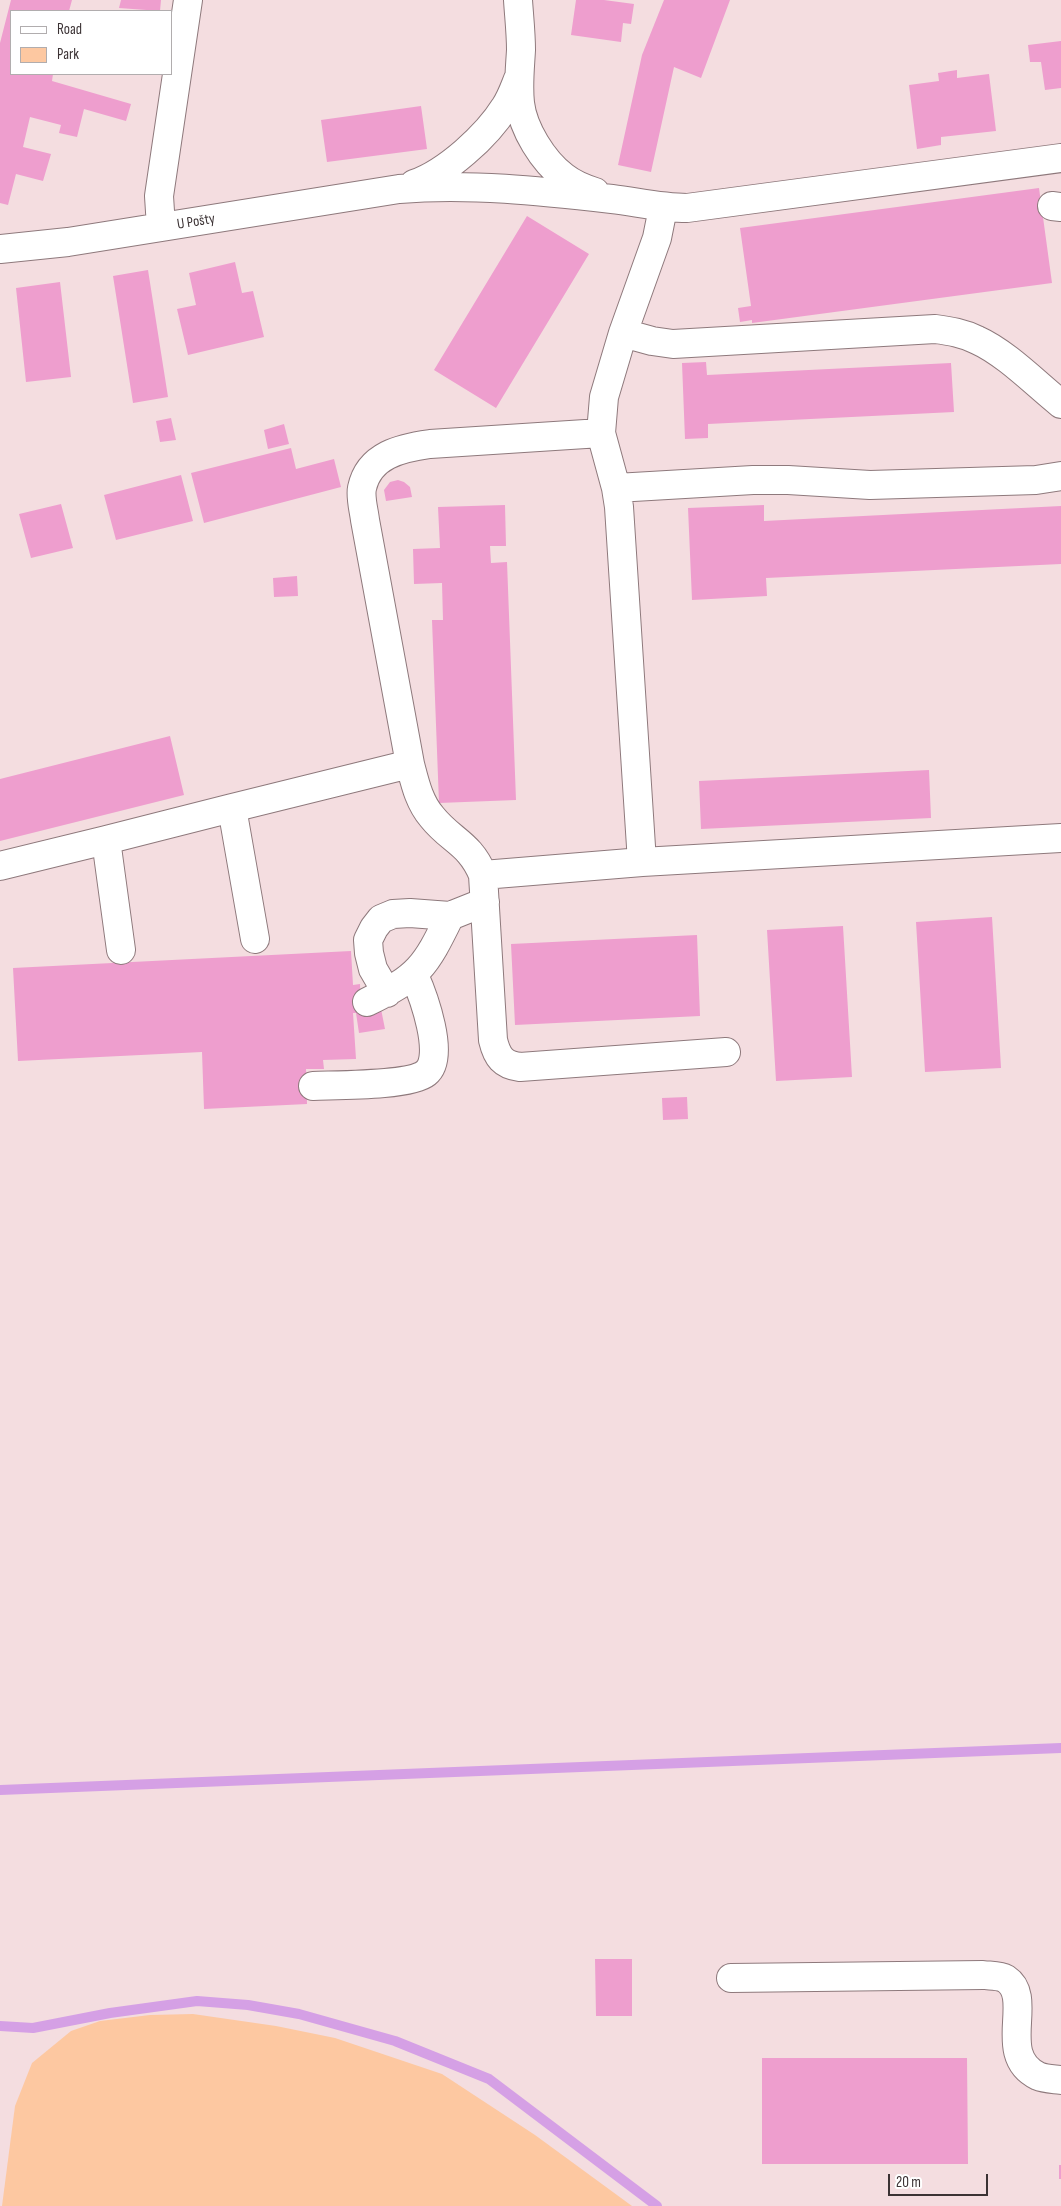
<!DOCTYPE html>
<meta charset="utf-8">
<style>
body{margin:0}
#map{position:relative;width:1061px;height:2206px;overflow:hidden;background:#f4dde0;font-family:"Sofia Sans Condensed",sans-serif}
canvas{display:block}
.legend{position:absolute;left:10px;top:10px;width:162px;height:65px;box-sizing:border-box;background:#fff;border:1px solid #b1adae;margin:0;padding:6px 9px;list-style:none;font-size:15px;color:#3b3234}
.legend li{display:flex;align-items:center;gap:10px;height:25px}
.legend b{width:25px;border:1px solid #b1adae}
.scale{position:absolute;left:888px;top:2174px;width:100px;height:22px;box-sizing:border-box;border:2px solid #3b3234;border-top:0;padding-left:6px;font-size:15px;line-height:18px;white-space:nowrap;color:#3b3234;-webkit-text-stroke:4px #fff;paint-order:stroke}
</style>
<div id="map">
<canvas width="1061" height="2206"></canvas>
<ul class="legend">
<li><b style="height:6px;background:#fff"></b>Road</li>
<li><b style="height:14px;background:#fdc8a1"></b>Park</li>
</ul>
<div class="scale">20 m</div>
</div>
<script>
const ctx = document.querySelector('canvas').getContext('2d');
ctx.lineJoin = 'round';
function paint(path, color) { ctx.fillStyle = color; ctx.fill(path, 'evenodd'); }
function stroke(path, color, width, dash) { ctx.strokeStyle = color; ctx.lineWidth = width; ctx.lineCap = dash ? 'butt' : 'round'; ctx.setLineDash(dash || []); ctx.stroke(path); }
function label(font, color, halo, rows, align = 'center') {
  ctx.font = font + ' "Sofia Sans Condensed",sans-serif'; ctx.lineWidth = 4.5; ctx.setLineDash([]); ctx.textBaseline = 'middle'; ctx.strokeStyle = halo; ctx.fillStyle = color; for (const [text, x, y, turn = 0] of rows) {
    ctx.save(); ctx.translate(x, y); ctx.rotate((+turn || 0) * Math.PI / 180); ctx.textAlign = isNaN(turn) ? turn : align; if (halo) ctx.strokeText(text, 0, 0); ctx.fillText(text, 0, 0); ctx.restore();
  }
}
paint(new Path2D(`
 M193,2014L276,2026L335,2038L442,2074L535,2135L632,2206H2L15,2106L32,2063L71,2031L100,2021L150,2015Z`), '#fdc8a1');
stroke(new Path2D(`
 M0,1790L1061,1748
 M0,2026L33,2028L110,2013L197,2001L248,2005L299,2014L395,2041L489,2079L657,2206`), '#d5a0e5', 10);
paint(new Path2D(`
 M11,0H72L69,11H11V74H53L52,81L131,104L126,121L84,109L77,137L59,133L61,125L30,117L23,147L51,154L43,181L16,174L8,205L0,203V43Z
 M121,0H161L160,11L119,8Z
 M576,0H604L634,4L631,24L623,23L621,42L571,35Z
 M664,0H730L701,78L674,67L651,172L618,165L642,55Z
 M1061,41V88L1045,90L1041,62H1030L1028,45Z
 M957,70V78L989,74L996,131L941,137V145L917,149L909,85L939,81L938,73Z
 M421,106L427,149L327,162L321,120Z
 M1039,188L1052,283L752,323V320L740,322L738,308L751,306L740,228Z
 M527,216L589,254L496,408L434,370Z
 M235,262L242,293L253,291L264,337L188,355L177,309L196,305L189,273Z
 M148,270L168,397L133,403L113,276Z
 M60,282L71,377L26,382L16,288Z
 M706,362L707,375L951,363L954,412L708,424V438L685,439L682,363Z
 M171,418L176,440L160,442L156,421Z
 M284,424L289,444L268,449L264,430Z
 M291,448L296,469L334,459L341,487L204,523L191,473Z
 M181,475L193,521L116,540L104,495Z
 M398,480L404,482L410,487L412,497L386,501L384,490L390,482Z
 M61,504L73,548L31,558L19,514Z
 M505,505L506,546H490L491,563L507,562L516,800L439,803L432,620H443L442,583L414,584L413,549L440,548L438,507Z
 M764,505V521L1061,506V564L766,578L767,596L692,600L688,508Z
 M297,576L298,596L274,597L273,578Z
 M170,736L184,795L0,841V779Z
 M929,770L931,818L701,829L699,781Z
 M992,917L1001,1068L925,1072L916,922Z
 M843,926L852,1077L776,1081L767,930Z
 M697,935L700,1016L515,1025L511,944Z
 M351,951L353,985L360,984L361,1013L381,1009L385,1029L359,1033L356,1013H353L356,1059L323,1060L324,1069H306L307,1104L204,1109L202,1052L18,1061L13,968Z
 M687,1097L688,1119L663,1120L662,1098Z
 M595,1959H632V2016H596Z
 M762,2058H967L968,2164H762Z
 M1059,2165H1061V2179H1059Z`), '#ee9ece');
const minor = new Path2D(`
 M518,0C519,16 521,33 521,50C520,68 518,85 520,103C523,129 543,161 564,177C573,184 585,189 595,192
 M414,184C446,173 487,136 505,107C511,98 514,89 518,79
 M1052,206L1061,207
 M663,208L657,238L623,333L604,397L601,433L430,444C401,448 369,455 362,488C360,497 364,511 365,520L410,764C415,783 419,802 432,817C451,841 470,843 483,875L493,1040C497,1057 503,1065 520,1067L726,1052
 M161,227L159,196L188,0
 M0,249L68,242L399,189C469,183 541,191 612,199C637,202 661,208 687,208L1061,158
 M623,333L652,341L673,344L935,329C950,331 963,333 977,340C1006,353 1036,384 1061,404
 M601,433L616,488L753,480H788L870,485L1036,480L1061,476
 M616,488L619,507L642,862
 M232,808L410,764
 M106,840L232,808L255,939
 M0,866L106,840L121,950
 M483,875L642,862L1061,838
 M387,993L373,969L369,953L368,940L374,928L381,919L393,914L410,913L450,916L485,902
 M367,1002C419,977 425,967 450,916
 M313,1086C336,1085 410,1086 426,1073C446,1057 423,995 414,975
 M731,1978L983,1975C990,1976 999,1975 1006,1979C1035,1998 995,2055 1038,2076C1045,2079 1054,2079 1061,2080`);
stroke(minor, '#8e797c', 30);
stroke(minor, '#fff', 28);
label('15px', '#3b3234', '#fff', [
 ["U Pošty",196,222,-9]
]);
</script>
